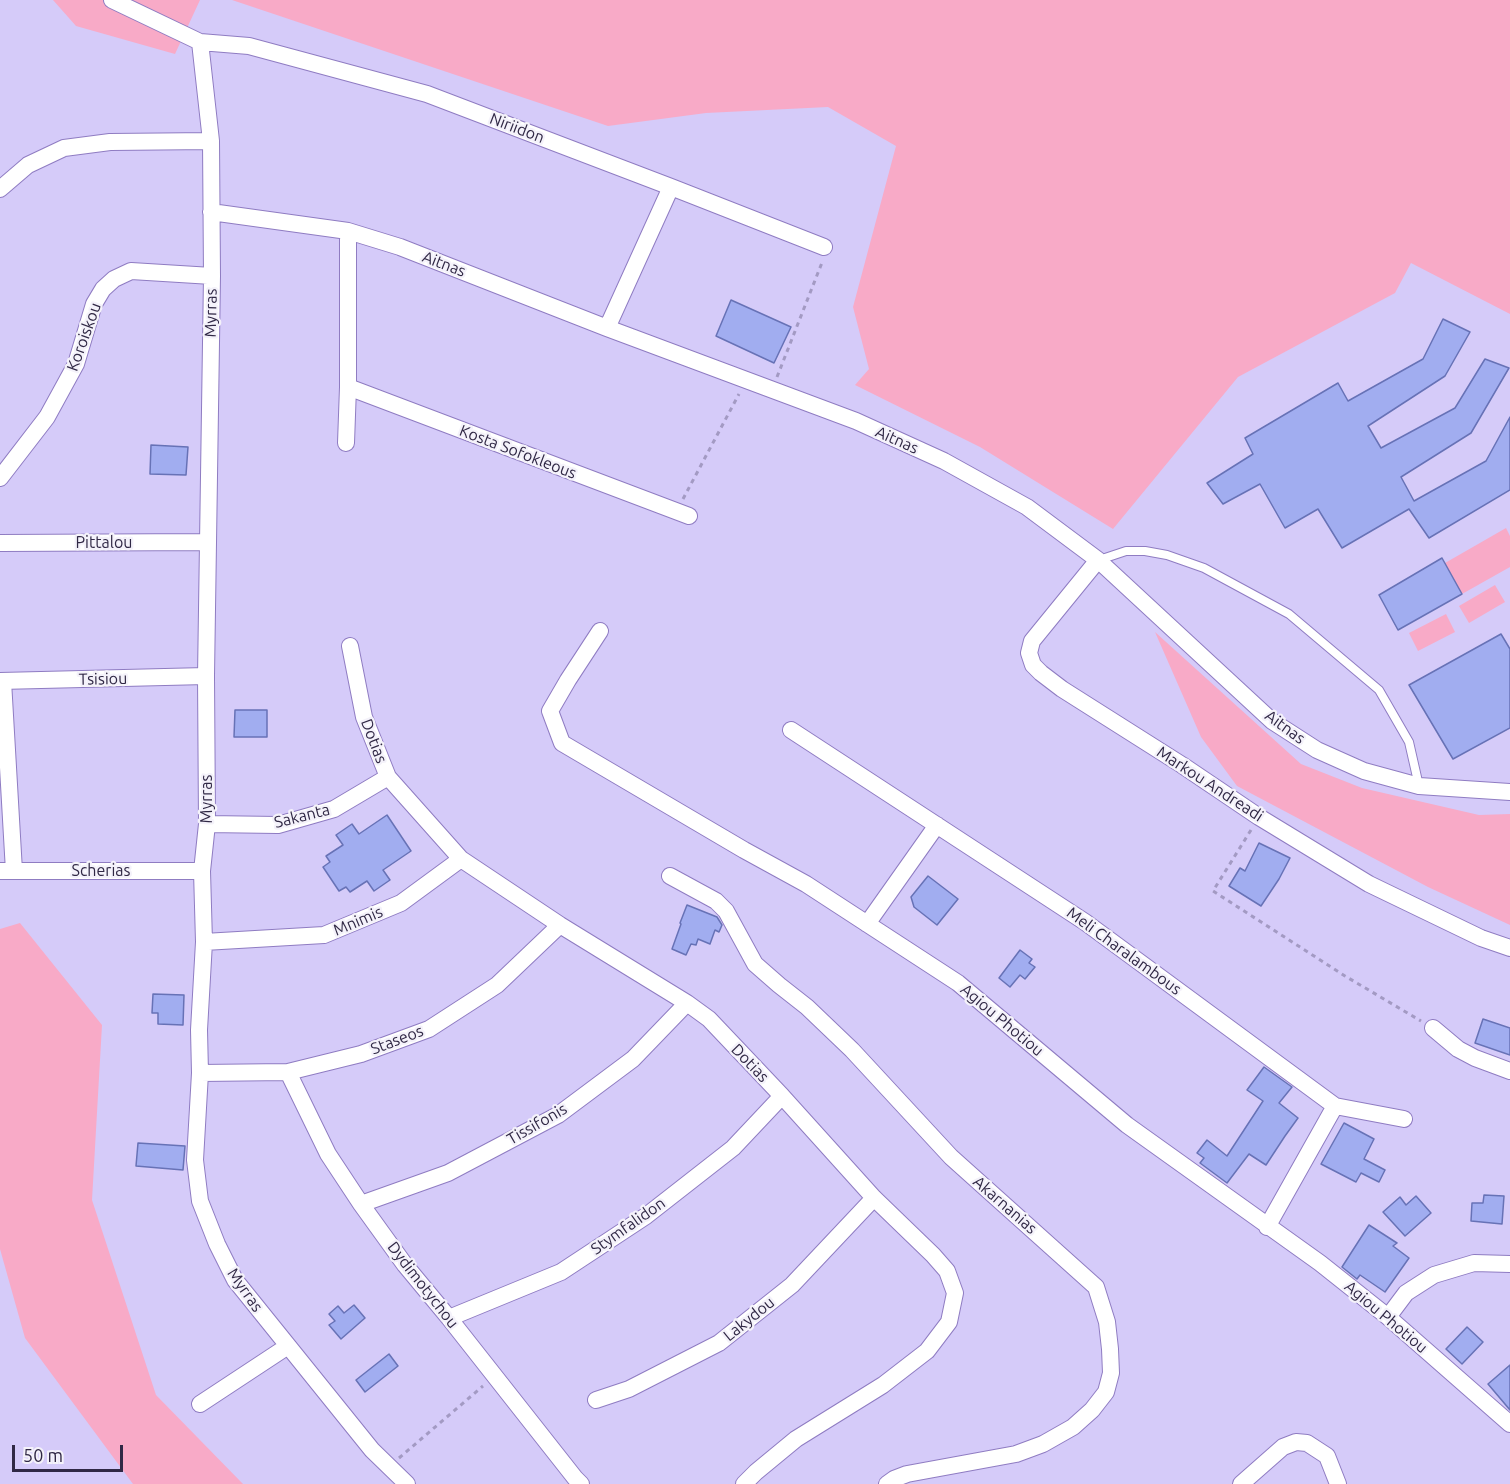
<!DOCTYPE html>
<style>
body{margin:0}
#map{position:relative;width:1510px;height:1484px;overflow:hidden;background:#d5cbf9;font-family:Ubuntu,sans-serif}
canvas{display:block}
.scale{position:absolute;left:12px;top:1445px;width:111px;height:27px;box-sizing:border-box;border:3px solid #302845;border-top:0;padding-left:8px;font-size:18px;line-height:21px;white-space:nowrap;color:#302845;-webkit-text-stroke:4px #f4f2fa;paint-order:stroke}
</style>
<div id="map">
<canvas width="1510" height="1484"></canvas>
<div class="scale">50 m</div>
</div>
<script>
const ctx = document.querySelector('canvas').getContext('2d');
ctx.lineJoin = 'round';
function paint(path, color) { ctx.fillStyle = color; ctx.fill(path, 'evenodd'); }
function stroke(path, color, width, dash) { ctx.strokeStyle = color; ctx.lineWidth = width; ctx.lineCap = dash ? 'butt' : 'round'; ctx.setLineDash(dash || []); ctx.stroke(path); }
function label(font, color, halo, rows, align = 'center') {
  ctx.font = font + ' Ubuntu,sans-serif'; ctx.lineWidth = 4.5; ctx.setLineDash([]); ctx.textBaseline = 'middle'; ctx.strokeStyle = halo; ctx.fillStyle = color; for (const [text, x, y, turn = 0] of rows) {
    ctx.save(); ctx.translate(x, y); ctx.rotate((+turn || 0) * Math.PI / 180); ctx.textAlign = isNaN(turn) ? turn : align; if (halo) ctx.strokeText(text, 0, 0); ctx.fillText(text, 0, 0); ctx.restore();
  }
}
paint(new Path2D(`
 M53,0H200L175,54L76,26Z
 M232,0H1510V314L1411,263L1395,293L1238,377L1113,529L980,447L855,385L869,369L853,307L896,146L828,107L706,113L608,126Z
 M1506,528L1510,536V567L1462,594L1445,563Z
 M1495,585L1505,602L1469,623L1459,606Z
 M1446,614L1455,632L1418,651L1409,633Z
 M1155,632L1301,764L1362,788L1479,815L1510,814V925L1428,887L1237,786L1201,737Z
 M20,923L102,1025L92,1200L156,1395L243,1484H133L25,1338L0,1249V929Z`), '#f8aac7');
const building = new Path2D(`
 M731,300L791,327L774,363L716,336Z
 M1443,319L1470,332L1445,376L1368,426L1381,448L1455,408L1485,359L1509,368L1471,433L1401,477L1414,501L1486,461L1510,417V490L1429,538L1409,509L1342,548L1318,509L1285,528L1260,484L1223,504L1207,483L1253,454L1245,438L1338,383L1348,401L1423,359Z
 M151,445L188,447L186,475L150,474Z
 M1442,558L1462,594L1398,630L1379,595Z
 M1501,634L1510,649V728L1453,759L1409,685Z
 M235,710H267V737H234Z
 M387,815L411,851L383,870L390,880L374,891L367,881L350,892L346,887L339,891L323,867L330,862L326,856L343,845L336,835L352,824L359,834Z
 M1259,843L1290,858L1279,879L1261,906L1229,886L1240,868L1245,871Z
 M928,876L958,899L937,925L914,907L911,897Z
 M687,905L717,917L722,925L719,932L715,930L710,944L698,939L696,945L691,944L686,955L672,949L681,924L680,923Z
 M1020,950L1032,959L1029,963L1035,967L1025,979L1020,975L1010,987L999,978Z
 M153,994L184,995L183,1025L158,1024V1013H152Z
 M1483,1019L1510,1028V1055L1475,1043Z
 M1264,1067L1292,1087L1279,1103L1298,1118L1285,1136L1266,1165L1249,1154L1227,1183L1200,1163L1204,1158L1197,1153L1207,1140L1227,1156L1263,1101L1247,1090Z
 M1344,1123L1374,1139L1364,1159L1385,1170L1379,1182L1361,1173L1356,1182L1321,1164Z
 M138,1143L185,1146L183,1170L136,1166Z
 M1484,1195L1504,1196L1502,1224L1471,1221L1472,1203H1483Z
 M1416,1196L1431,1213L1405,1236L1383,1212L1400,1197L1406,1205Z
 M1369,1225L1397,1243L1393,1246L1409,1258L1385,1292L1360,1275L1357,1279L1342,1267Z
 M354,1305L365,1318L341,1339L329,1325L335,1321L329,1314L338,1306L344,1313Z
 M1467,1327L1483,1342L1462,1364L1446,1349Z
 M389,1354L398,1366L365,1392L356,1380Z
 M1510,1365V1410L1488,1384Z`);
paint(building, '#a1adf0');
stroke(building, '#6772b6', 1.5);
const lane = new Path2D(`
 M1099,560L1126,551H1145L1167,555L1204,568L1289,614L1379,690L1409,742L1419,786`);
const street = new Path2D(`
 M112,0L200,42L249,46L427,94L671,187L824,247
 M200,42L211,141L212,276L206,676L207,824L202,871L204,942L199,1030L200,1073L195,1160L200,1201L217,1244L235,1280L372,1450L407,1484
 M0,189L28,165L64,148L110,142L211,141
 M211,212L348,231L400,247L607,328L856,421L944,461L1027,507L1098,560L1272,721L1317,750L1364,771L1419,786L1510,792
 M607,328L671,187
 M348,387L689,516
 M346,443L348,387V231
 M0,478L47,417L76,364L94,304L103,289L114,279L131,271L212,276
 M0,543L207,542
 M1098,560L1032,641L1029,653L1033,665L1041,673L1062,689L1182,765L1259,817L1369,884L1481,938L1510,948
 M600,631L568,680L550,711L562,743L744,850L806,884L958,983L1127,1125L1320,1263L1388,1317L1510,1424
 M350,646L364,717L388,777L461,859L560,925L687,1003L709,1019L782,1096L874,1198L933,1255L947,1271L955,1293L949,1322L927,1351L883,1385L796,1439L756,1472L744,1484
 M0,681L206,676
 M3,681L14,871
 M791,730L1085,922L1335,1106L1267,1227
 M207,824L278,825L334,809L388,777
 M0,871H202
 M670,876L716,901L726,911L755,964L779,985L807,1007L852,1050L951,1157L1096,1287L1107,1322L1110,1349L1111,1373L1106,1392L1092,1410L1073,1427L1043,1444L1016,1454L907,1474L894,1479L887,1484
 M867,924L937,825
 M204,942L324,935L401,903L461,859
 M1433,1028L1458,1049L1475,1058L1510,1071
 M288,1072L328,1154L361,1204L405,1265L449,1318L575,1478L581,1484
 M200,1073L288,1072L361,1054L429,1029L497,985L560,925
 M1335,1106L1404,1119
 M361,1204L448,1173L558,1115L633,1059L687,1003
 M1388,1317L1406,1293L1434,1275L1474,1263L1510,1264
 M449,1318L561,1272L646,1216L733,1148L782,1096
 M596,1400L629,1389L719,1343L792,1285L874,1198
 M200,1404L288,1346
 M1241,1484L1283,1447L1296,1442L1307,1443L1327,1456L1338,1484`);
stroke(lane, '#8f7cc2', 10);
stroke(street, '#8f7cc2', 18);
stroke(new Path2D(`
 M777,377L823,260
 M683,499L739,394
 M1251,830L1213,891L1345,976L1421,1021
 M399,1458L483,1386`), '#a39ac3', 3, [4.5, 4.5]);
stroke(lane, '#fff', 8);
stroke(street, '#fff', 16);
label('16px', '#302845', '#f4f2fa', [
 ["Niriidon",517,128,21],
 ["Aitnas",444,264,21],
 ["Myrras",211,313,-89],
 ["Koroiskou",84,337,-70],
 ["Aitnas",897,440,24],
 ["Kosta Sofokleous",518,452,21],
 ["Pittalou",104,543],
 ["Tsisiou",103,679,-1],
 ["Aitnas",1285,727,36],
 ["Dotias",374,741,69],
 ["Markou Andreadi",1210,784,33],
 ["Myrras",207,799,-90],
 ["Sakanta",302,816,-14],
 ["Scherias",101,871],
 ["Mnimis",358,921,-23],
 ["Meli Charalambous",1124,951,36],
 ["Agiou Photiou",1002,1020,40],
 ["Staseos",397,1040,-21],
 ["Dotias",750,1063,46],
 ["Tissifonis",537,1124,-30],
 ["Akarnanias",1005,1205,41],
 ["Stymfalidon",628,1226,-35],
 ["Dydimotychou",423,1285,52],
 ["Myrras",245,1290,55],
 ["Agiou Photiou",1386,1317,40],
 ["Lakydou",749,1319,-39]
]);
</script>
